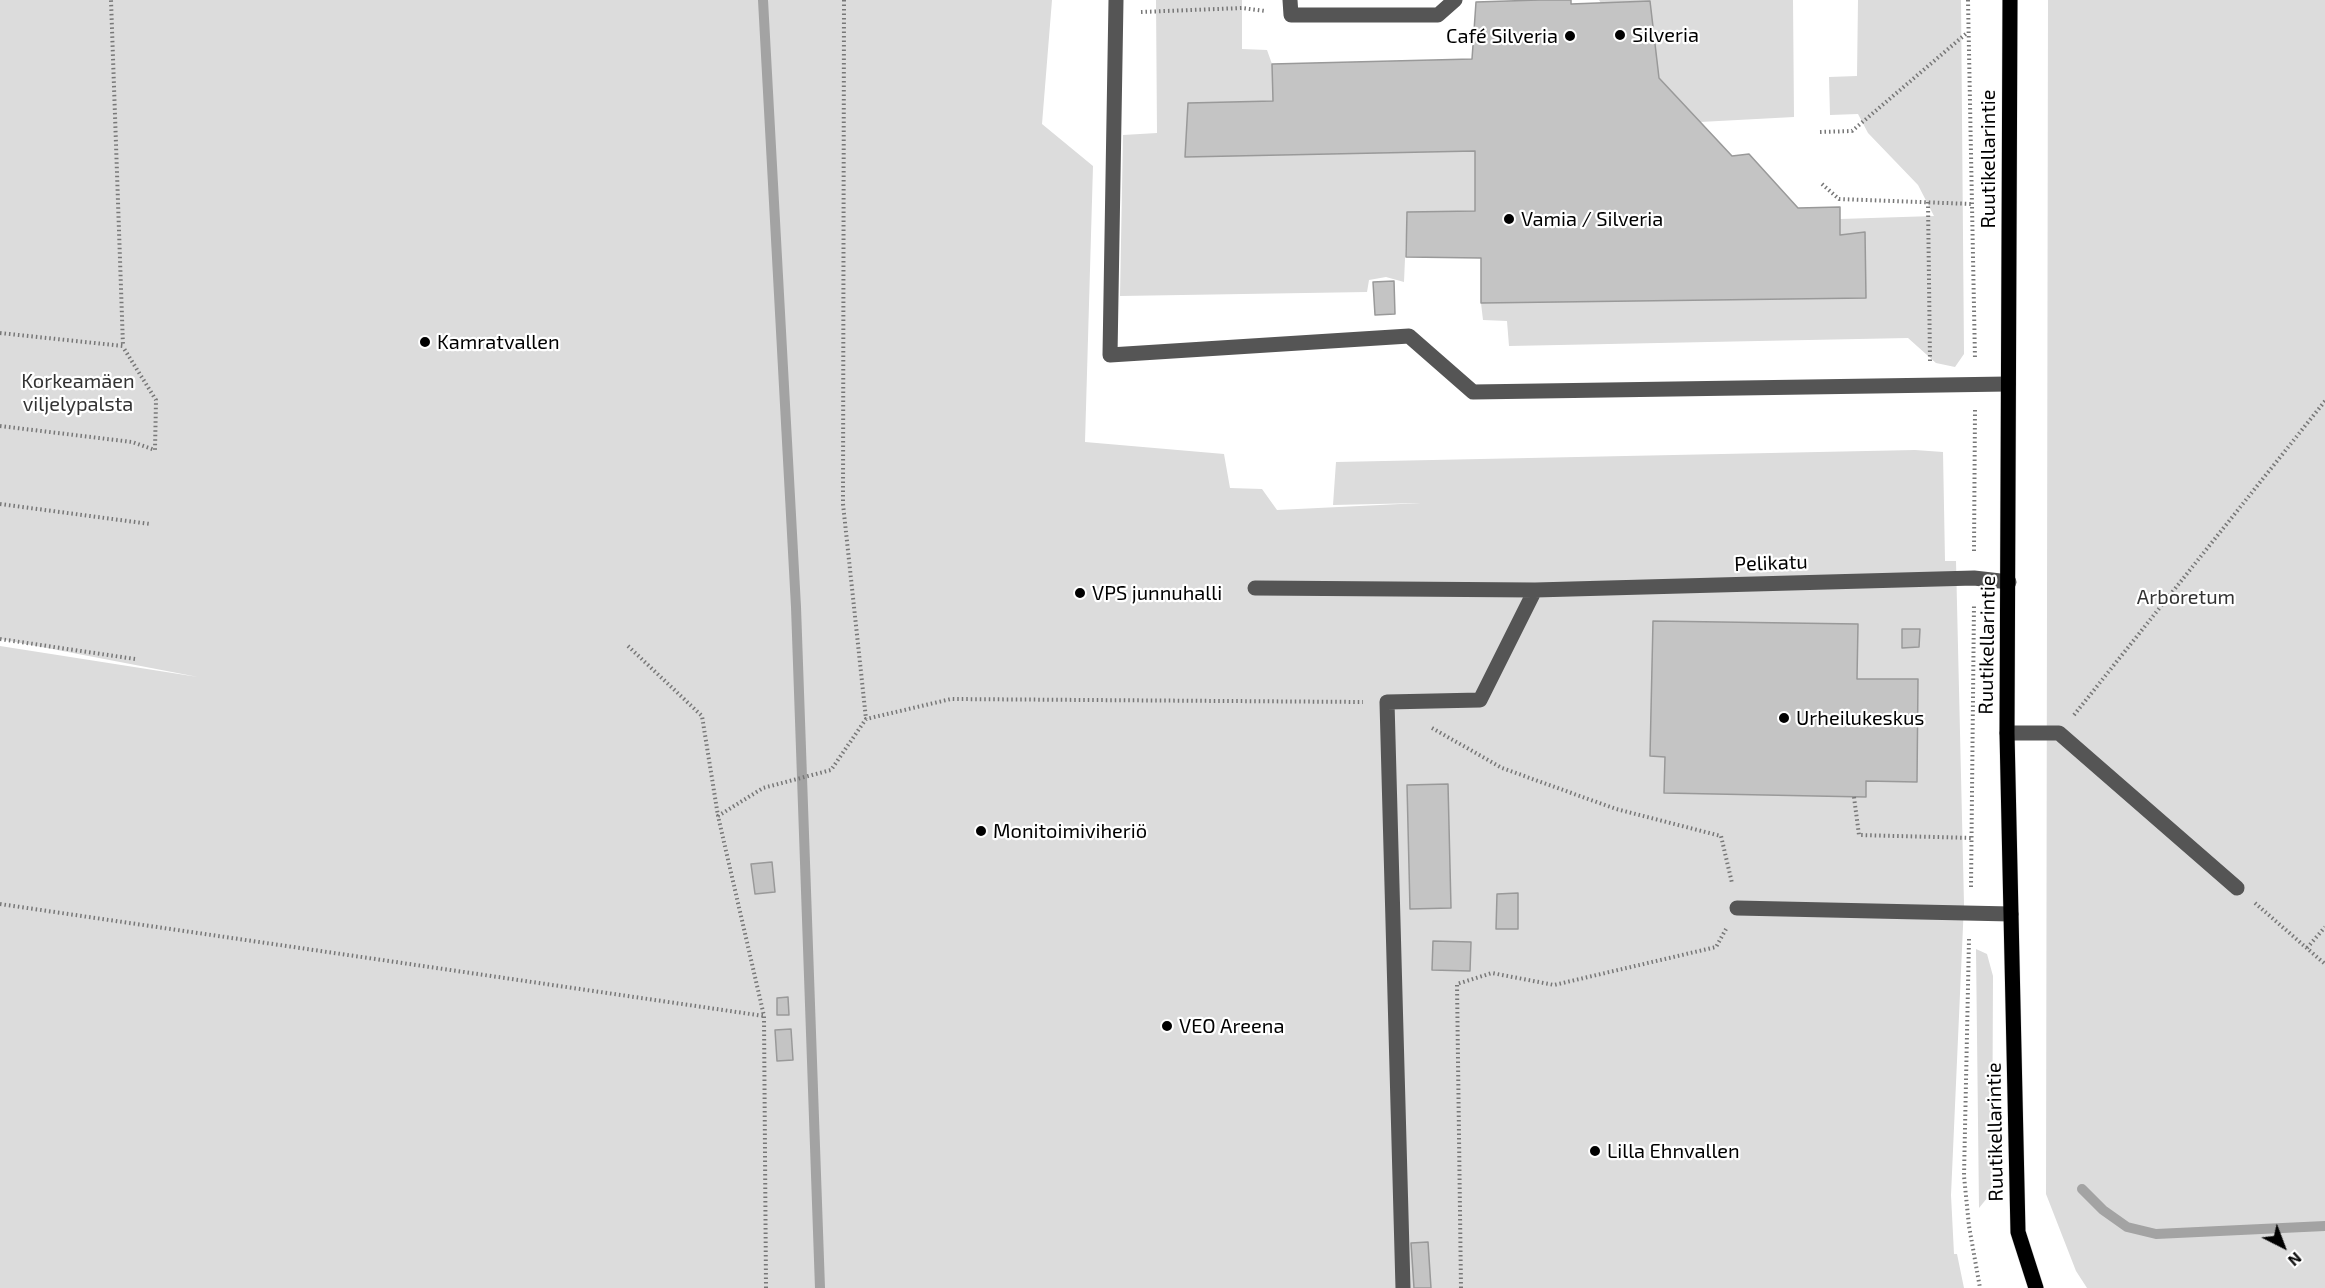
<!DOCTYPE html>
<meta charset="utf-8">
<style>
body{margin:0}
#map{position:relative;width:2325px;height:1288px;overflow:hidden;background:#fff;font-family:"Exo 2",sans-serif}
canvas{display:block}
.north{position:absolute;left:2253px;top:1216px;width:60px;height:60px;-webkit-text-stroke:4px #fff;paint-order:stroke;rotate:138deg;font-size:16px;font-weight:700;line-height:24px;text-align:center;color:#000}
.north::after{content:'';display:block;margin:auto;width:21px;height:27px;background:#000;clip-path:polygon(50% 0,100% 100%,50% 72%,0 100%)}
</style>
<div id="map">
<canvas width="2325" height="1288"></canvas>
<div class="north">N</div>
</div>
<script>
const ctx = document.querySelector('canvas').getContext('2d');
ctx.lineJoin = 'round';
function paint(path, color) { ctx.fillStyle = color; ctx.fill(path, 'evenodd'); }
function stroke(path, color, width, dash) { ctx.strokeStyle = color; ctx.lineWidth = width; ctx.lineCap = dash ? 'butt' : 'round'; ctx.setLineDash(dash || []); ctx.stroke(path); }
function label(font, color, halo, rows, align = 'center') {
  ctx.font = font + ' "Exo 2",sans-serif'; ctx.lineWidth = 4.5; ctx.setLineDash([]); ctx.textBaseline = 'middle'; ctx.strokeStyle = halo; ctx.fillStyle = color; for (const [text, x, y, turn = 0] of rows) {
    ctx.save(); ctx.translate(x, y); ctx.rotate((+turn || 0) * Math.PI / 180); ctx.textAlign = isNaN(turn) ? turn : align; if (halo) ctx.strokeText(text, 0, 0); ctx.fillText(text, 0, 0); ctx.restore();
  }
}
paint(new Path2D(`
 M0,0H1052L1042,124L1093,166L1085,442L1224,454L1230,488L1262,489L1277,510L1421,503L1333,505L1336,462L1915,450L1943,452L1945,561H1956L1964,904L1951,1195L1954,1254H1957L1964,1288H0V646L198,677L0,639Z
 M1156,0H1242V49L1267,50L1272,64L1273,101L1188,103L1185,157L1475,151V211L1407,212L1404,282L1386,277L1369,280L1367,292L1120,296L1123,135L1157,133Z
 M1599,0H1793L1794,117L1700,122L1659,78L1650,2L1601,3Z
 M1858,0H1961L1964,354L1955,367L1936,363L1908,338L1509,346L1507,321L1483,320L1481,303L1866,298L1865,232L1840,235V219L1934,216L1918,185L1868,133L1858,114L1830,115L1829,77L1857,76Z
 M2048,0H2325V1288H2087L2076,1271L2046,1194Z
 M1976,949L1987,954L1993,976L1992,1192L1979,1208Z`), '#dcdcdc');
stroke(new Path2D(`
 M763,0L796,607L820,1288
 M2082,1189L2103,1210L2127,1227L2156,1234L2325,1226`), '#a3a3a3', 10);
const building = new Path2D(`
 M1539,0H1571V4L1650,1L1659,78L1732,156L1749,154L1798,208L1840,207V235L1865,232L1866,298L1481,303V258L1406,257L1407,212L1475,211V151L1185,157L1188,103L1273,101L1272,64L1472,59L1476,2Z
 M1394,281L1395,314L1375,315L1373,282Z
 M1653,621L1858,624L1857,679H1918L1917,782L1866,781V797L1664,793L1665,757L1650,756Z
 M1902,629H1920L1919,647L1902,648Z
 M1448,784L1451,908L1410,909L1407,785Z
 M772,862L775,892L755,894L751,864Z
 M1518,893V929H1496L1497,894Z
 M1433,941L1471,942L1470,971L1432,970Z
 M788,997L789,1015H777V998Z
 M791,1029L793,1060L777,1061L775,1030Z
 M1428,1242L1431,1288H1414L1411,1243Z`);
paint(building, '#c4c4c4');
stroke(building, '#999', 1.5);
const major = new Path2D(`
 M2010,0L2007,733L2018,1232L2036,1288`);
stroke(major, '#dbdbdb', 16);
stroke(new Path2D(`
 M844,0L843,504L866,719
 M1968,0L1975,359
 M1141,12L1242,8L1265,11
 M1820,132L1852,131L1968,32
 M1822,184L1839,199L1972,204
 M1928,202L1930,361
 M0,333L123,346L111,0
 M0,426L132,442L155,450L156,400L123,347
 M0,504L150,524
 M1974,551L1975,409
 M0,639L135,659
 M628,646L702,716L718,816
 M2074,715L2325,401
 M1432,728L1502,768L1616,809L1721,836L1732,883
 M1854,797L1859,835L1973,838
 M1971,887L1974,604
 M2255,903L2325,964
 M0,904L764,1016
 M1969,939L1964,1176L1969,1226L1980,1288
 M2307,948L2325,927
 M766,1288L764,1016L718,816L763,788L831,770L866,719L951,699L1363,702
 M1461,1288L1457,984L1492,973L1554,985L1716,947L1726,929`), '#777', 4, [1.5, 3]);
stroke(new Path2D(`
 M1116,0L1110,355L1409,336L1473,392L2008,384
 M1290,0L1291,15H1438L1455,0
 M1255,588L1535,590L1974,578L2009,582
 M2007,733H2059L2237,888
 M1737,908L2011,914
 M1403,1288L1387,702L1480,700L1535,590`), '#555', 15);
stroke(major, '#000', 15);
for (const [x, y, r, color] of [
 [1620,35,6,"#000"],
 [1570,36,6,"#000"],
 [1509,219,6,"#000"],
 [425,342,6,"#000"],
 [1080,593,6,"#000"],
 [1784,718,6,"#000"],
 [981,831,6,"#000"],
 [1167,1026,6,"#000"],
 [1595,1151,6,"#000"]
]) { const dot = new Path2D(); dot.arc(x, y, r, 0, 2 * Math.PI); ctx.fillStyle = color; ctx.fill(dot); stroke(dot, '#fff', 2); }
label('20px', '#000', '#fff', [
 ["Silveria",1632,35],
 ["Café Silveria",1558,36,"right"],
 ["Vamia / Silveria",1521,219],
 ["Kamratvallen",437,342],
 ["VPS junnuhalli",1092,593],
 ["Urheilukeskus",1796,718],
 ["Monitoimiviheriö",993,831],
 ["VEO Areena",1179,1026],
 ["Lilla Ehnvallen",1607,1151]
], 'left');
label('20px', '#000', '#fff', [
 ["Ruutikellarintie",1988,159,-90],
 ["Pelikatu",1771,563,-2],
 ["Ruutikellarintie",1987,645,-89],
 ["Ruutikellarintie",1995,1132,-91]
]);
label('20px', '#333', '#fff', [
 ["Korkeamäen",78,381],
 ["viljelypalsta",78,404],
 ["Arboretum",2186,597]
]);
</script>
